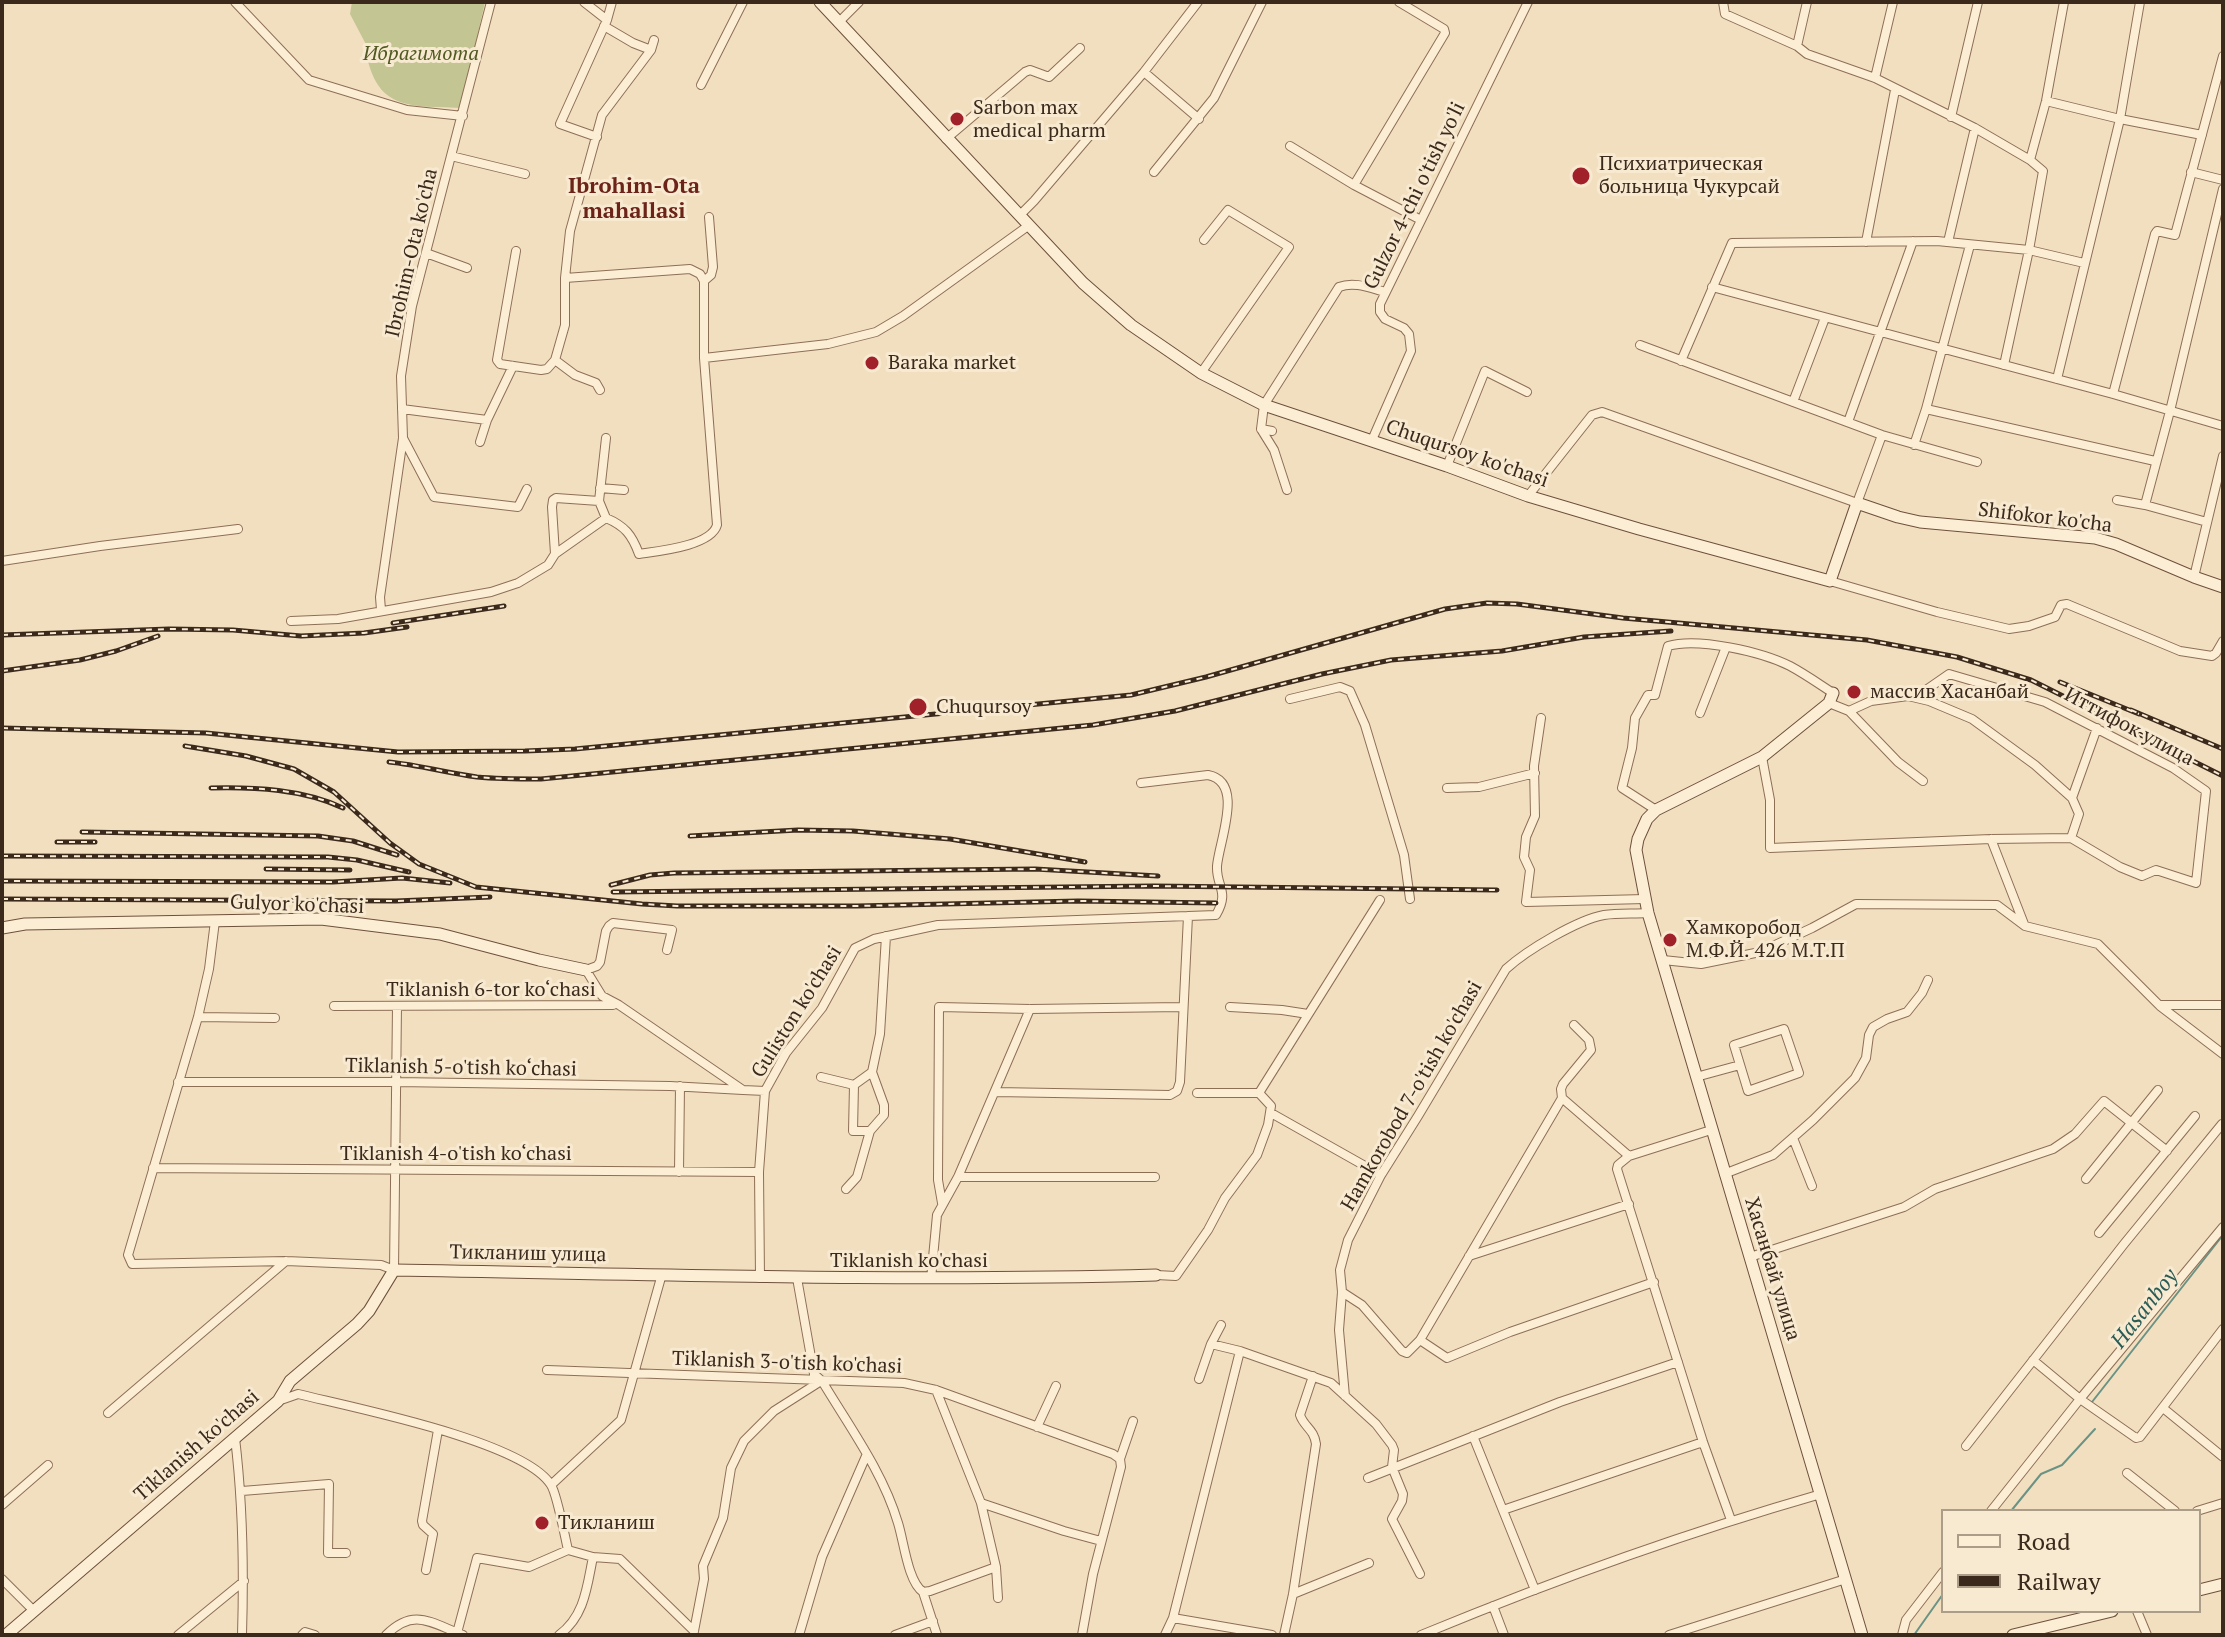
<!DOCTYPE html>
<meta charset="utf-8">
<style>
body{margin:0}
#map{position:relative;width:2225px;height:1637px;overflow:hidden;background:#f2dfc0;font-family:"PT Serif",serif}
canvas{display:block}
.frame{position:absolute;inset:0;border:4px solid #3b291c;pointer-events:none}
.legend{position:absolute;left:1941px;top:1509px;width:260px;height:104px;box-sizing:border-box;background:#f8ead1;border:2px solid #ac9d89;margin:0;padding:10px 14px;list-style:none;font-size:24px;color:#3b291c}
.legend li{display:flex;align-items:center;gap:16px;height:40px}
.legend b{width:40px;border:2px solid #ac9d89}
</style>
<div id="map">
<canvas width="2225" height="1637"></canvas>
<div class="frame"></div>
<ul class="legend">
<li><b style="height:10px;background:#fcedd5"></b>Road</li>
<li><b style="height:10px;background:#3b291c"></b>Railway</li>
</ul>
</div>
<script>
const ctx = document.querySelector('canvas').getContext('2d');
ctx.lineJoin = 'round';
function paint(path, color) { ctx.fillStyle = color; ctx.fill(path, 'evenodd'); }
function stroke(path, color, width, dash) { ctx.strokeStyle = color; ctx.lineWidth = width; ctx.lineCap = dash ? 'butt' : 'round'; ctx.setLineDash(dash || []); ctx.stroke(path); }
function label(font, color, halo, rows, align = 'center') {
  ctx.font = font + ' "PT Serif",serif'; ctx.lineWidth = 6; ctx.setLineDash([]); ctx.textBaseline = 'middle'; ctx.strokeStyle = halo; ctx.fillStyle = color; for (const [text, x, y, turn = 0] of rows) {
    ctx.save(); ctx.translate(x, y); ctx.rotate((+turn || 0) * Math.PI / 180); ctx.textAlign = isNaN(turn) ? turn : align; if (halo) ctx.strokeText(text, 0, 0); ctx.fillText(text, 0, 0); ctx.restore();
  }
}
paint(new Path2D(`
 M352,2H485L461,108C434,106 394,111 378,85C372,76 369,65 366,55L370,52L350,14Z`), '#c3c593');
stroke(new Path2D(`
 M2092,1402L2223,1235
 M2011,1511L2041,1474L2062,1465L2095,1429
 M1914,1635L1943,1594`), '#6a9385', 2);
const street = new Path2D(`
 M235,2L309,80L407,110L463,116
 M584,2L607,20
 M1723,2L1725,14L1797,46L1807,54L1875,78L1975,128L2030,160L2043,171L2029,250L2004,365
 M838,23L859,2
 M604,26L633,43L651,50
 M1797,46L1807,2
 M1144,72L1199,119
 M1875,78L1893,2
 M701,85L743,2
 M2046,101L2120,119L2202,135
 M1951,117L1978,2
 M597,137L560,124L607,20L612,2
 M946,139L1025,72L1030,70L1049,77L1080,48
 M1290,146L1354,185L1421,220
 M451,156L525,174
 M2030,160L2046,101L2064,2
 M1154,172L1214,98L1262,2
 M2191,172L2223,180
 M1354,185L1445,33L1444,29L1399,2
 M1019,216L1034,201L1144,72L1198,2
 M1866,242L1895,90
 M1948,242L1975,128
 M516,251L497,360L500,364L541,370L547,369L555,360
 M426,253L467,268
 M704,281L711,275L713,267L709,217
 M1712,287L2113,394L2223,426
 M1640,345L1882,435L1977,462
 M704,358L828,344L876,332L903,316L1028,226
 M1681,361L1732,243L1937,241L2029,250L2084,263
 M1201,373L1289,247L1228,210L1204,240
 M2057,379L2120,119L2140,2
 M600,390L596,383L575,375L555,360L565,325V278L570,231L602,115L651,50L654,40
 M2113,394L2155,234L2157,231L2175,235L2223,56
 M1793,402L1825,318
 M402,409L487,420
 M1926,409L1970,245
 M1848,422L1913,241
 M1261,429L1264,405L1339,287C1354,281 1370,288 1385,292
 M1272,431L1261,429L1274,450L1287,490
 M403,438L434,497L518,507L527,489
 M606,438L599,501L606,518
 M1372,440L1411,351L1409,334L1404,328L1385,319L1380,312V304L1528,2
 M480,442L487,420L513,366
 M1914,445L1926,409L2155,461
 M1447,466L1485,371L1527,392
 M600,488L624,490
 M1528,496L1592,415L1602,412L1857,503L1882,435
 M2117,500L2145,505L2207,522
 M2145,505L2170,411L2223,189
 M555,554L552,507L553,500L556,498L599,501
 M2,561L100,546L238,529
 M2194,577L2223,456
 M1830,581L1937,612L2009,629L2029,626L2055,617L2061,605L2067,604L2180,651L2212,656L2216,653L2223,641
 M381,610L380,597L403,438L401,376L412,306L491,2
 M291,621L338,619L491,592L518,583L548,565L555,554L606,518C625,526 632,535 639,554C659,551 711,546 717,525L704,358V281L700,274L690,269L565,278
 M1290,699L1340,687L1350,691L1365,725L1404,855L1410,899
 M1829,703L1849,711L1871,701L1908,696L1929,701L1972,719L2035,765L2072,798L2079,814L2071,838
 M1849,711L1898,762L1923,781
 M1700,713L1726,647
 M1541,718L1534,766L1535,816L1526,837L1524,857L1530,870L1526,902L1645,899
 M1762,757L1770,800V848L1991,839L2071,838L2120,867L2142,876L2156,870L2196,883L2206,791L2173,768L2045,702L1949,674L1923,692L1908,696
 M1447,788L1479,787L1535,773
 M2072,798L2097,728
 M1656,810L1622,788L1632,748L1635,718L1648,695H1655L1668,646C1698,637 1762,652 1790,666C1805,674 1819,684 1833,693
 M1991,839L2024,924
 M215,921L209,969L198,1017L128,1255L132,1264L286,1261L381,1265L394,1270L397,1006
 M667,950L672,930L613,923L609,926L606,931L600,962L597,966L586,970L602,996L619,1005L743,1090L765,1091
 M1663,960L1701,964L1760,952L1812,928L1856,904L1997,905L2025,926L2098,944L2159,1005H2223
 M334,1006L613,1005
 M2160,1006L2223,1054
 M1230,1007L1282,1010L1308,1014
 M198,1017L275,1018
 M1784,1029L1799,1073L1748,1091L1734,1045Z
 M821,1077L854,1085L872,1072
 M1696,1077L1740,1065
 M178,1082H396L670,1086L743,1090
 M854,1085L853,1131H870
 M996,1092L1170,1095L1177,1091L1180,1082L1188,916
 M1259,1093L1380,900
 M1562,1098L1561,1089L1563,1084L1591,1050L1589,1040L1574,1025
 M1271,1113L1381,1175
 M1711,1130L1629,1156L1618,1165L1617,1169L1703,1442L1731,1520
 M1793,1138L1812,1186
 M153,1168L759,1172
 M679,1172L680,1086
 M1724,1174L1773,1155L1813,1120L1855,1078L1866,1058L1869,1035L1873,1027L1887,1019L1907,1012L1922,993L1928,980
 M958,1177H1155
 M2086,1179L2158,1090
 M846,1189L857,1177L870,1131L884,1115V1105L872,1072L880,1034L886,936
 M942,1203L938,1180L939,1007L1030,1009L1182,1007
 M2099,1233L2195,1116
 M1469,1256L1629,1204
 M1750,1257L1904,1207L1935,1189L2053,1149L2075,1134L2104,1101L2167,1151
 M1156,1275L1176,1276L1208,1230L1225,1198L1257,1155L1268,1125L1271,1106L1259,1093H1197
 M760,1278L759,1172L765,1091L786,1053L822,1008L855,948L874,939L938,925L1216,915C1230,891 1216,887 1217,866C1219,841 1245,782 1208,775L1141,783
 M797,1278L814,1374L822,1381C849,1426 883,1472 898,1523C904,1542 908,1582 923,1592L937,1635
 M931,1279L937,1215L958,1177L1030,1009
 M1342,1292L1362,1305L1402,1351L1407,1353L1420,1340L1562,1098L1629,1156
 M1420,1340L1447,1358L1510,1332L1654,1282
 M1211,1344L1221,1325
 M2033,1360L2080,1399L2136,1438L2140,1437L2223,1329
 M547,1370L904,1383L936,1390L1113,1454L1120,1459L1121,1467L1093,1574L1082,1635
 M1199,1379L1211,1344L1240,1351L1331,1383L1376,1424L1392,1445L1394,1450L1392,1467L1403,1494L1402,1501L1392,1519L1420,1574
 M936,1390L981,1503L1064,1531L1101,1541
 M1345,1396L1339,1330L1342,1292L1340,1270L1348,1240L1381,1175L1418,1116L1506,969C1527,950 1577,920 1604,915C1618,913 1634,914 1648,913
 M278,1401L298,1394C350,1407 524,1441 551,1485C557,1494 565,1537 568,1550L593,1557L620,1559L694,1631
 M2163,1408L2223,1457
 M108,1413L286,1261
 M1037,1427L1056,1386
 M1473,1436L1535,1590
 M235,1438C243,1504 244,1569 242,1635
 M1966,1446L2124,1244L2222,1124
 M1120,1459L1133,1421
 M2127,1473L2175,1511
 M1368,1478L1560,1402L1678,1362
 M551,1485L621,1420L662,1274
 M242,1491L329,1484L328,1553H346
 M981,1503L996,1567L998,1598
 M2,1505L48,1465
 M1503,1510L1703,1442
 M1991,1511L2080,1399L2223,1227
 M2197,1511L2223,1503
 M426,1570L433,1534L423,1525L422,1521L438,1430
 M2,1579L33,1610
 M923,1592L930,1591L996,1567
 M1293,1594L1369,1563
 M1493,1606L1504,1635
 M2137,1611L2147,1635
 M1173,1618L1272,1635
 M694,1631L704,1579L703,1566L723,1518L731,1468L744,1441L774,1411L821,1381
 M457,1633L477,1558L529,1567L568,1550
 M178,1635L244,1581
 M302,1635L305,1632L315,1635
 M386,1635C414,1607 431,1623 463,1635
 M559,1635C585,1616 587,1586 593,1557
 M799,1635L822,1557L866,1456
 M895,1635L933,1621
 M1165,1635L1173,1618L1240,1351
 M1284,1635L1293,1594L1316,1444C1314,1429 1304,1427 1300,1415L1313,1376
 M1421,1635C1552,1581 1685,1533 1821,1494
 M1669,1635L1846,1579
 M1902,1635L1906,1620L1943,1572`);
const secondary = new Path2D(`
 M820,2L1083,283L1131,325L1201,373L1264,405L1447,466L1528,496L1639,529L1830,581L1857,503L1898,517L1920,522L2095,538L2116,544L2194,577L2223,587
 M1833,693L1829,703L1762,757L1656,810L1647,819L1638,839L1636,850L1648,913L1862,1635
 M2,928L25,924L321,919L440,934L539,960L586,970
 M2199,1590L2223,1584
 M6,1635L278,1401L290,1381L357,1324L369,1311L394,1270C648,1274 902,1282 1156,1275
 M2013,1635L2112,1611`);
stroke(street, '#8d6f56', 10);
stroke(secondary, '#6e503a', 13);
stroke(street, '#fcedd5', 8);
stroke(secondary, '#fcedd5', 11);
const rail = new Path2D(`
 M393,623L504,606
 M2,635L169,629L233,630L301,636L364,633L407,627
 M2,671L80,660L116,651L158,636
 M2060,682L2139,714
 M2131,710L2223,749
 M2,728L206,733L398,752L525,751L575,749L1131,695L1206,677L1445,609L1487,603L1517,604L1623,618L1867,640L1957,657L2031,680L2223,776
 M185,746L246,756L294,769L334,792L390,843L419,864L476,887L642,904L677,906H857L1078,901L1216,903
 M389,762C419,765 447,773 477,777C498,779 520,779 541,779L1093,725L1175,711L1322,674L1391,660L1502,651L1584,637L1671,631
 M211,788C255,787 303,789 343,808
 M82,832L318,836L353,841L397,855
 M690,836L798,830L853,831L950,839L1085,862
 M57,842H95
 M2,856L328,857L357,860L409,872
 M266,869L350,870
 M2,881L333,882L402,878L450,883
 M611,885L650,875L674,873L1035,869L1158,876
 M613,892L1154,886L1497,890
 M2,899L396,901L490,897`);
stroke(rail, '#3b291c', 5);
stroke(rail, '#f8ead1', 2, [6]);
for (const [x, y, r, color] of [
 [957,119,8,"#a1212b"],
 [1581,176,10,"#a1212b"],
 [872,363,8,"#a1212b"],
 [1854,692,8,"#a1212b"],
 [918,707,10,"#a1212b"],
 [1670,940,8,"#a1212b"],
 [542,1523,8,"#a1212b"]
]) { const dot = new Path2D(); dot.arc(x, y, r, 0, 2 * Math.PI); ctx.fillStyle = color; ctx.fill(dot); stroke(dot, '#f8ead1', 3); }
label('italic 20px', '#4f5921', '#f8ead1', [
 ["Ибрагимота",421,54]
]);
label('20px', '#3b291c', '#f8ead1', [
 ["Sarbon max",973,108],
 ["medical pharm",973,131],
 ["Психиатрическая",1599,164],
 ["больница Чукурсай",1599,187],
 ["Baraka market",888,363],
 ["массив Хасанбай",1870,692],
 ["Chuqursoy",936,707],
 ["Хамкоробод",1686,928],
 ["М.Ф.Й. 426 М.Т.П",1686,951],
 ["Тикланиш",558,1523]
], 'left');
label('20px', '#3b291c', '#f8ead1', [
 ["Gulzor 4-chi o'tish yo'li",1415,196,-64],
 ["Ibrohim-Ota ko'cha",412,253,-77],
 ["Chuqursoy ko'chasi",1467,454,19],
 ["Shifokor ko'cha",2045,518,7],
 ["Иттифок улица",2129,727,28],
 ["Gulyor ko'chasi",297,905,2],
 ["Tiklanish 6-tor ko‘chasi",491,990],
 ["Guliston ko'chasi",797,1012,-58],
 ["Tiklanish 5-o'tish ko‘chasi",461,1068,1],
 ["Hamkorobod 7-o'tish ko'chasi",1412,1096,-60],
 ["Tiklanish 4-o'tish ko‘chasi",456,1154],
 ["Тикланиш улица",528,1254,1],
 ["Tiklanish ko'chasi",909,1261],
 ["Хасанбай улица",1772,1269,73],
 ["Tiklanish 3-o'tish ko'chasi",787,1363,2],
 ["Tiklanish ko'chasi",197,1446,-41]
]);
label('bold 22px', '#6c2318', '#f8ead1', [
 ["Ibrohim-Ota",634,187],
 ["mahallasi",634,212]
]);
label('italic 22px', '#2a5c55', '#f8ead1', [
 ["Hasanboy",2145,1309,-52]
]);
</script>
